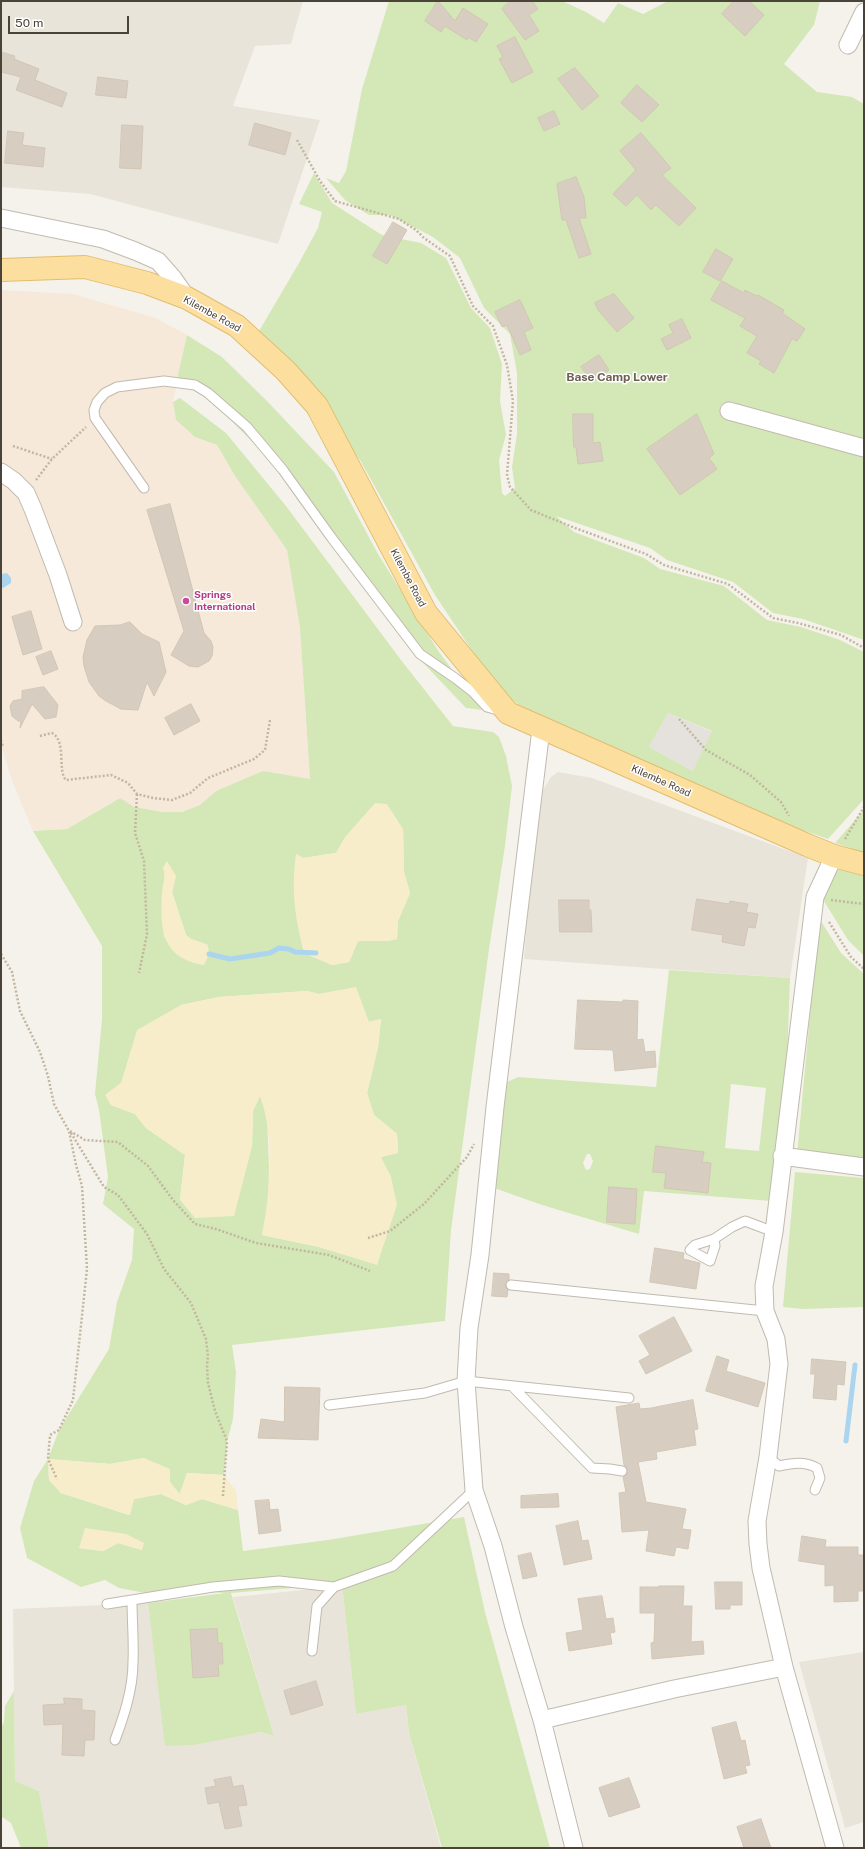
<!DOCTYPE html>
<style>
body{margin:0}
#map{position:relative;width:865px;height:1849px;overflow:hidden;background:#f5f2ec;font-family:"Public Sans",sans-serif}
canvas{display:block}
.frame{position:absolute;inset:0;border:2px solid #4a4339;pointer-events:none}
.scale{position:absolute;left:8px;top:16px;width:121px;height:18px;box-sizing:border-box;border:2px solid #4a4339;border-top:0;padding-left:5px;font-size:12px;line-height:14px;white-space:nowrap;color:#4a4339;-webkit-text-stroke:3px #fff;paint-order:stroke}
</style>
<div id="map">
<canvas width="865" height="1849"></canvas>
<div class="frame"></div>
<div class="scale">50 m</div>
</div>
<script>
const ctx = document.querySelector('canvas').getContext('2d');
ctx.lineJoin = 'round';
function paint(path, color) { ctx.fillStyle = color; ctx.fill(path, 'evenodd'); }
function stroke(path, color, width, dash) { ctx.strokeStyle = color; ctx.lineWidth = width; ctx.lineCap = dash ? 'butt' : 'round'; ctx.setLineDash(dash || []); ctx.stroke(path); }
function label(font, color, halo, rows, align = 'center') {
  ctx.font = font + ' "Public Sans",sans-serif'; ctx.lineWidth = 3; ctx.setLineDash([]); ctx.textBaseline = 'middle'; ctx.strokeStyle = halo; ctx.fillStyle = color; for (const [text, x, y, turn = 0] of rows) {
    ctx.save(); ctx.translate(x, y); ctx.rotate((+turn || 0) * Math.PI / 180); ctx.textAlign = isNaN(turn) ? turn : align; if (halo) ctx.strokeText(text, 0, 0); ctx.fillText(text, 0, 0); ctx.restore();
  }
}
paint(new Path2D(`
 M1,1H303L291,44L255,46L233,106L320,120L278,244L90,194L1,187Z
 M558,772L592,778L808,858L790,978L524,959L534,823L543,790L551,777Z
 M342,1584L356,1714L406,1705L409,1733L441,1848H49L39,1791L15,1781L13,1609L148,1603L166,1746L261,1732L274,1736L233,1597L334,1587Z
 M864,1652V1822L845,1828L799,1662Z`), '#e9e4da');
paint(new Path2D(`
 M1,290L73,294L156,318L187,335L173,402L176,420L195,437L217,445L235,476L287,550L300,628L310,779L263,772L216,791L200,805L182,812H162L133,808L119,798L67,829L33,831L12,781L1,745Z`), '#f6e9d9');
paint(new Path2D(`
 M668,713L713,732L693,771L649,747Z`), '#e5e1dd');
paint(new Path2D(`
 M389,1H562L586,12L604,23L618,3L643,14L668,1H820L814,25L784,64L817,92L852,97L864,104V640L803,619L773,613L733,582L667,560L650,548L556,516L574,532L644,558L660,569L724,586L767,620L801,627L840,640L864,652V799L828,839L638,772L564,735L509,698L477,658L435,595L360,460L323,416L249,348L299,263L318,228L322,212L299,204L314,173L332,203L382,235L421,243L446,258L471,308L490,328L502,364L500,401L506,435L499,460L502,493L505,496L515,488L512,467L517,434V373L510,334L484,308L460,258L433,237L390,215H369L345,200L326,178L339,183L346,171L362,89ZM668,713L712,731L693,771L649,747Z
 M187,335L222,357L268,402L334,472L378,554L439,652L482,710L466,708L409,648L364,582L281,471L201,390L176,384Z
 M180,398L226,433L286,506L401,660L453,726L493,732L499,737L506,756L512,786L505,846L489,949L451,1230L445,1321L232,1345L236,1372L233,1419L227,1441L224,1475L187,1473L180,1495L170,1482L144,1458L110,1464L48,1459L49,1480L61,1493L129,1515L134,1499L161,1494L186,1505L202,1499L238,1510L243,1551L328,1540L464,1517L485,1612L550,1848H442L409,1733L406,1705L356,1714L342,1584L231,1593L274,1736L261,1732L193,1745L165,1746L148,1603L225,1593L170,1590L156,1595L119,1588L105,1580L81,1587L27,1558L20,1528L34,1481L48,1459L59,1430L109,1349L117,1302L132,1260L134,1229L103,1204L108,1177L99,1110L95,1094L102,1019V946L33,831L67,829L120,798L134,807L162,812H182L200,805L216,791L263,771L310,779L300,628L287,550L235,476L217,445L195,437L176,420L173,402ZM403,829L404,872L410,893L398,921L397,939L387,941H358L349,962L332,965L304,953L296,854L303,858L336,853L346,836ZM166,875L176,876L172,892L186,935L191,939L208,945L164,937L163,888ZM341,990L369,1022L381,1019L378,1047L367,1093L374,1115L397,1134L398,1153L380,1157L391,1177L377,1264L319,1247L262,1235L268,1208L269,1167L267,1117L260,1095L253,1111L252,1147L180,1200L185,1155L146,1128L135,1114L111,1105L106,1095L121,1083L181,1005L219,997L307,991L319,994ZM126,1534L142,1550L118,1543L103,1551L79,1548Z
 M864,810V852L835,843Z
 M834,870H848L864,875V956L848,940L822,898Z
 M819,918L841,953L864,974V1162L797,1155Z
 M669,970L790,978L786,1089L772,1201L644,1191L639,1234L542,1205L483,1184L505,1083L518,1077L656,1087ZM731,1084L766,1088L759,1151L725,1148ZM587,1154H590L593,1161L590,1169L586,1170L583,1163Z
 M795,1172L864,1178V1307L803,1309L783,1307Z
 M14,1691L15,1781L39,1791L49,1848H21L11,1823L1,1816V1728L4,1722L5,1706Z`), '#d3e8b6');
paint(new Path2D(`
 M375,803L387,804L403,829L404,872L410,893L398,921L397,939L387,941H358L349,962L332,965L304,953C295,917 291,891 296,854L303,858L336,853L346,836Z
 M167,861L176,876L172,892L186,935L191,939L208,945L209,954L204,965C161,958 160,929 162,892C163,883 166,877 163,868Z
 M356,987L369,1022L381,1019L378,1047L367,1093L374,1115L397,1134L398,1153L381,1157L391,1177L397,1205L377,1265L319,1247L262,1235C270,1195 275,1135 260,1096L253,1111L252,1147L234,1216L195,1218L180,1200L185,1155L146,1128L135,1114L111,1105L105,1095L121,1083L137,1030L181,1005L219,997L307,991L319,994Z
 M144,1458L170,1469V1482L179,1495L187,1473L224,1475L236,1491L238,1510L202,1499L186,1505L161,1494L134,1499L130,1515L61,1493L49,1480L48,1459L110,1464Z
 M85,1528L126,1534L144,1543L142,1550L118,1543L103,1551L79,1548Z`), '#f7edca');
paint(new Path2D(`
 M7,573L11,578V583L3,588L1,587V574Z`), '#abd5ef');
stroke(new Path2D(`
 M209,954L230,959L270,953L279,948L289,949L295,952L316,953
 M846,1441L855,1365`), '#abd5ef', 5);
const building = new Path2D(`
 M438,1L455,21L463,8L488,24L476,42L468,37L467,40L445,26L441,32L425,21Z
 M510,1H532L538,9L529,15L539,31L525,40L502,9Z
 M734,1H749L764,15L745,36L722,14Z
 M515,37L533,72L512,83L499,59L503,57L497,46Z
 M1,52L15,56L14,59L39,69L35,80L67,93L62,107L16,90L21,77L1,72Z
 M575,68L599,96L582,110L558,79Z
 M98,77L128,81L126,98L96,95Z
 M637,85L659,105L642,122L621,103Z
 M554,111L560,124L544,131L538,118Z
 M255,123L291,133L285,155L249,145Z
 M122,125L143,126L141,169L120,168Z
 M8,131L24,133L22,145L45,148L43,167L5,163Z
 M641,133L671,168L662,175L696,208L679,226L656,205L651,210L637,195L626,206L613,194L636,170L620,151Z
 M576,177L584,197L586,218H579L591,254L579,258L566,220H562L557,184Z
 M393,222L407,230L387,264L373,256Z
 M716,249L733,259L720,281L703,272Z
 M722,281L744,293L745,290L757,296L758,295L784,310L782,313L805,329L797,341L792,339L774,373L759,364L761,361L747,353L757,336L740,326L745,318L711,300Z
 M614,294L634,318L617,332L598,310L595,303Z
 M520,300L533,328L524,332L531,350L520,355L507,325L502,327L495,312Z
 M682,319L691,338L667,350L661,339L673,333L669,325Z
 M599,355L609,370L592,382L581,367Z
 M573,414H593V443L600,442L603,461L578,464L576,447H574Z
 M697,414L714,454L709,458L717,469L680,495L647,449Z
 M170,504L204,633L211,641L213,647L212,656L209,661L198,667L189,666L171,655L184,631L147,510Z
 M31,611L42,649L23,655L12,617Z
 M130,622L142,634L159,642L166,672L154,696L147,682L138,710L121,709L106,701L99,696L89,682L84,666L83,657L87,640L95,626L120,625Z
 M51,651L58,669L43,675L36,657Z
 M44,687L58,705L56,717L45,719L32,704L20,728L21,721H18L12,716L10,706L13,701L22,699V691Z
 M191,704L200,721L174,735L165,718Z
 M697,899L729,904L730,901L748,904L746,912L758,914L755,928L748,927L744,946L722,942L723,935L692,930Z
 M559,900H589V910H591L592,932H560Z
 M578,1000L623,1002V1000L638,1001L637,1040L643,1039L645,1052L655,1051L656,1067L615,1071L613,1050L575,1049Z
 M656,1146L704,1152L702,1162L711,1163L708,1193L664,1188L666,1173L653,1172Z
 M609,1187L637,1189L635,1224L607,1222Z
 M655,1248L684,1253L683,1259L700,1263L696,1289L650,1282Z
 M494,1273L509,1274V1280L505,1285L508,1290L507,1297L492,1296Z
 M674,1317L692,1351L646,1374L639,1361L650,1355L639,1336Z
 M717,1356L729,1360L726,1371L765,1383L758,1407L706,1391Z
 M812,1359L846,1362L844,1385L837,1384L836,1400L813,1398L815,1374H811Z
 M285,1387L320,1388L318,1440L258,1438L261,1419L284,1422Z
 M693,1400L698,1429L694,1430L696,1445L656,1452L657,1459L638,1462L646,1502L686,1509L682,1529L691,1530L688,1549L676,1547L674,1556L646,1551L649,1530L622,1532L619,1493L626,1492L623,1477L626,1475L628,1472L624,1465L616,1407L639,1403L640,1409L651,1408Z
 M558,1494L559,1507L521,1508V1496Z
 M269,1500L270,1510L278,1509L281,1531L259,1534L255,1501Z
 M578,1521L582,1541L588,1540L592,1559L564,1565L556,1526Z
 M802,1536L826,1540L825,1547H858V1555H864V1591H858V1601L834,1602V1585L825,1586V1565L799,1561Z
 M531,1553L537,1576L523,1579L518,1556Z
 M715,1582H742V1605H730V1609H716Z
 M659,1586H684L683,1606H692L691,1642L703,1641L704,1654L652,1659L651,1643L654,1642L655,1613H640V1587H659Z
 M602,1596L606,1619L613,1618L615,1632L610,1633L612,1644L569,1651L566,1633L583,1630L578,1599Z
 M217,1629L218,1643H222L223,1664H218L219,1676L193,1678L190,1630Z
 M316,1681L323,1705L291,1715L284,1691Z
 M64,1698L82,1699V1710L95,1711L94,1740H85L84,1756L62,1755L63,1724L44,1725L43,1705L64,1704Z
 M736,1722L741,1741L745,1740L750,1765L745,1766L747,1773L724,1779L712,1728Z
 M231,1777L233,1787L243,1785L247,1805L238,1806L242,1826L225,1829L219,1802L208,1804L205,1788L216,1786L214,1780Z
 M629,1778L640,1807L609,1817L599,1788Z
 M761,1819L771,1848H744L737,1827Z`);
paint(building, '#d7cec1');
stroke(building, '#d2c6b5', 1);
const service = new Path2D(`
 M144,488L95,418L94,410L97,402L105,393L117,387L164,381L195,385L208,393L247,427L283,470L331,537L420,654L455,678L473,692L487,707L501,711
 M714,1239L695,1245L690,1250L710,1261L715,1246L714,1239L732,1227L745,1221L774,1232
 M511,1285L765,1311
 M512,1386L592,1468L610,1469L622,1471
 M329,1405L425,1393L466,1381L629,1398
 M768,1457L779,1466C793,1463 804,1461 817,1468L820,1478L815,1490
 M107,1604L213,1587L279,1581L334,1587
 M312,1651L317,1606L334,1587L393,1566L474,1490
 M115,1740C124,1716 133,1689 133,1662C134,1642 132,1621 132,1600`);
const minor = new Path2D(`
 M848,45L864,12
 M1,218L103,239L135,251L158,261L173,278L187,298
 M729,411L864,448
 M1,472L14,481L26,493L33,509L58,575L73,622
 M541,729L495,1107L480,1255L469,1328L466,1381L474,1490L493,1546L514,1627L542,1720L574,1848
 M834,856L815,897L774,1232L764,1286L765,1311L776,1339L779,1364L768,1457L757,1521L758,1544L761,1568L784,1667L835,1848
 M782,1156L864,1167
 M542,1720L674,1689L784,1667`);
const primary = new Path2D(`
 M1,270L85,267L147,283L187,298L237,326L286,371L317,406L426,613L508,713L807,845L834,856L864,864`);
stroke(service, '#c1baae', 11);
stroke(minor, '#c1baae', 19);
stroke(primary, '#e2bd6e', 24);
stroke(new Path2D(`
 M297,140L320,181L335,201L399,219L416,230L424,238L450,256L473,306L493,326L507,365L513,401L507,475L510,487L531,510L575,528L646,554L664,565L728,584L773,618L798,623L841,635L864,648
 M13,446L52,459
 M36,480L52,459L86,427
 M679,719L706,750L750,775L781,802L789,816
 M40,736L52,733C67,741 57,771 66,780L111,775L128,783L137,794L153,798L172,800L190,793L208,778L254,759L265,750L270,720
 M1,740L3,747
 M137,794L135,833L144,861L147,934L139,973
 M845,839L864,807
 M831,900L864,904
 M829,922L851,957L864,969
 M1,954L12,972L20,1011L40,1052L48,1076L54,1104L69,1131L76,1165L82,1186L87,1269L73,1400L59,1430L50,1435L48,1459L57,1479
 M70,1131L85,1140L118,1142L148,1166L173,1200L195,1224L216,1229L256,1243L329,1255L370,1271
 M71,1133L104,1187L118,1195L147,1234L164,1269L191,1303L206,1339L208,1356L207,1364L208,1383L215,1411L227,1441L223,1496
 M368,1238L390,1231L424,1204L467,1157L474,1144`), '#c3b6a0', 2.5, [2, 2]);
stroke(service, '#fff', 9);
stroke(minor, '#fff', 17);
stroke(primary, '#fcdf9f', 22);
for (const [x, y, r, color] of [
 [186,601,4,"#d1479c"]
]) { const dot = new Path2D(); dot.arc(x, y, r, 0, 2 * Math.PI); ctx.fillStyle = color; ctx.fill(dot); stroke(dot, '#fff', 1.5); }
label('10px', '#4a4339', '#fff', [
 ["Kilembe Road",212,314,29],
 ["Kilembe Road",408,578,62],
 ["Kilembe Road",661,781,24]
]);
label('bold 10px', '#b23c85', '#fff', [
 ["Springs",194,595],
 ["International",194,607]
], 'left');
label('bold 12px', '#6d6151', '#fff', [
 ["Base Camp Lower",617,377]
]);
</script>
